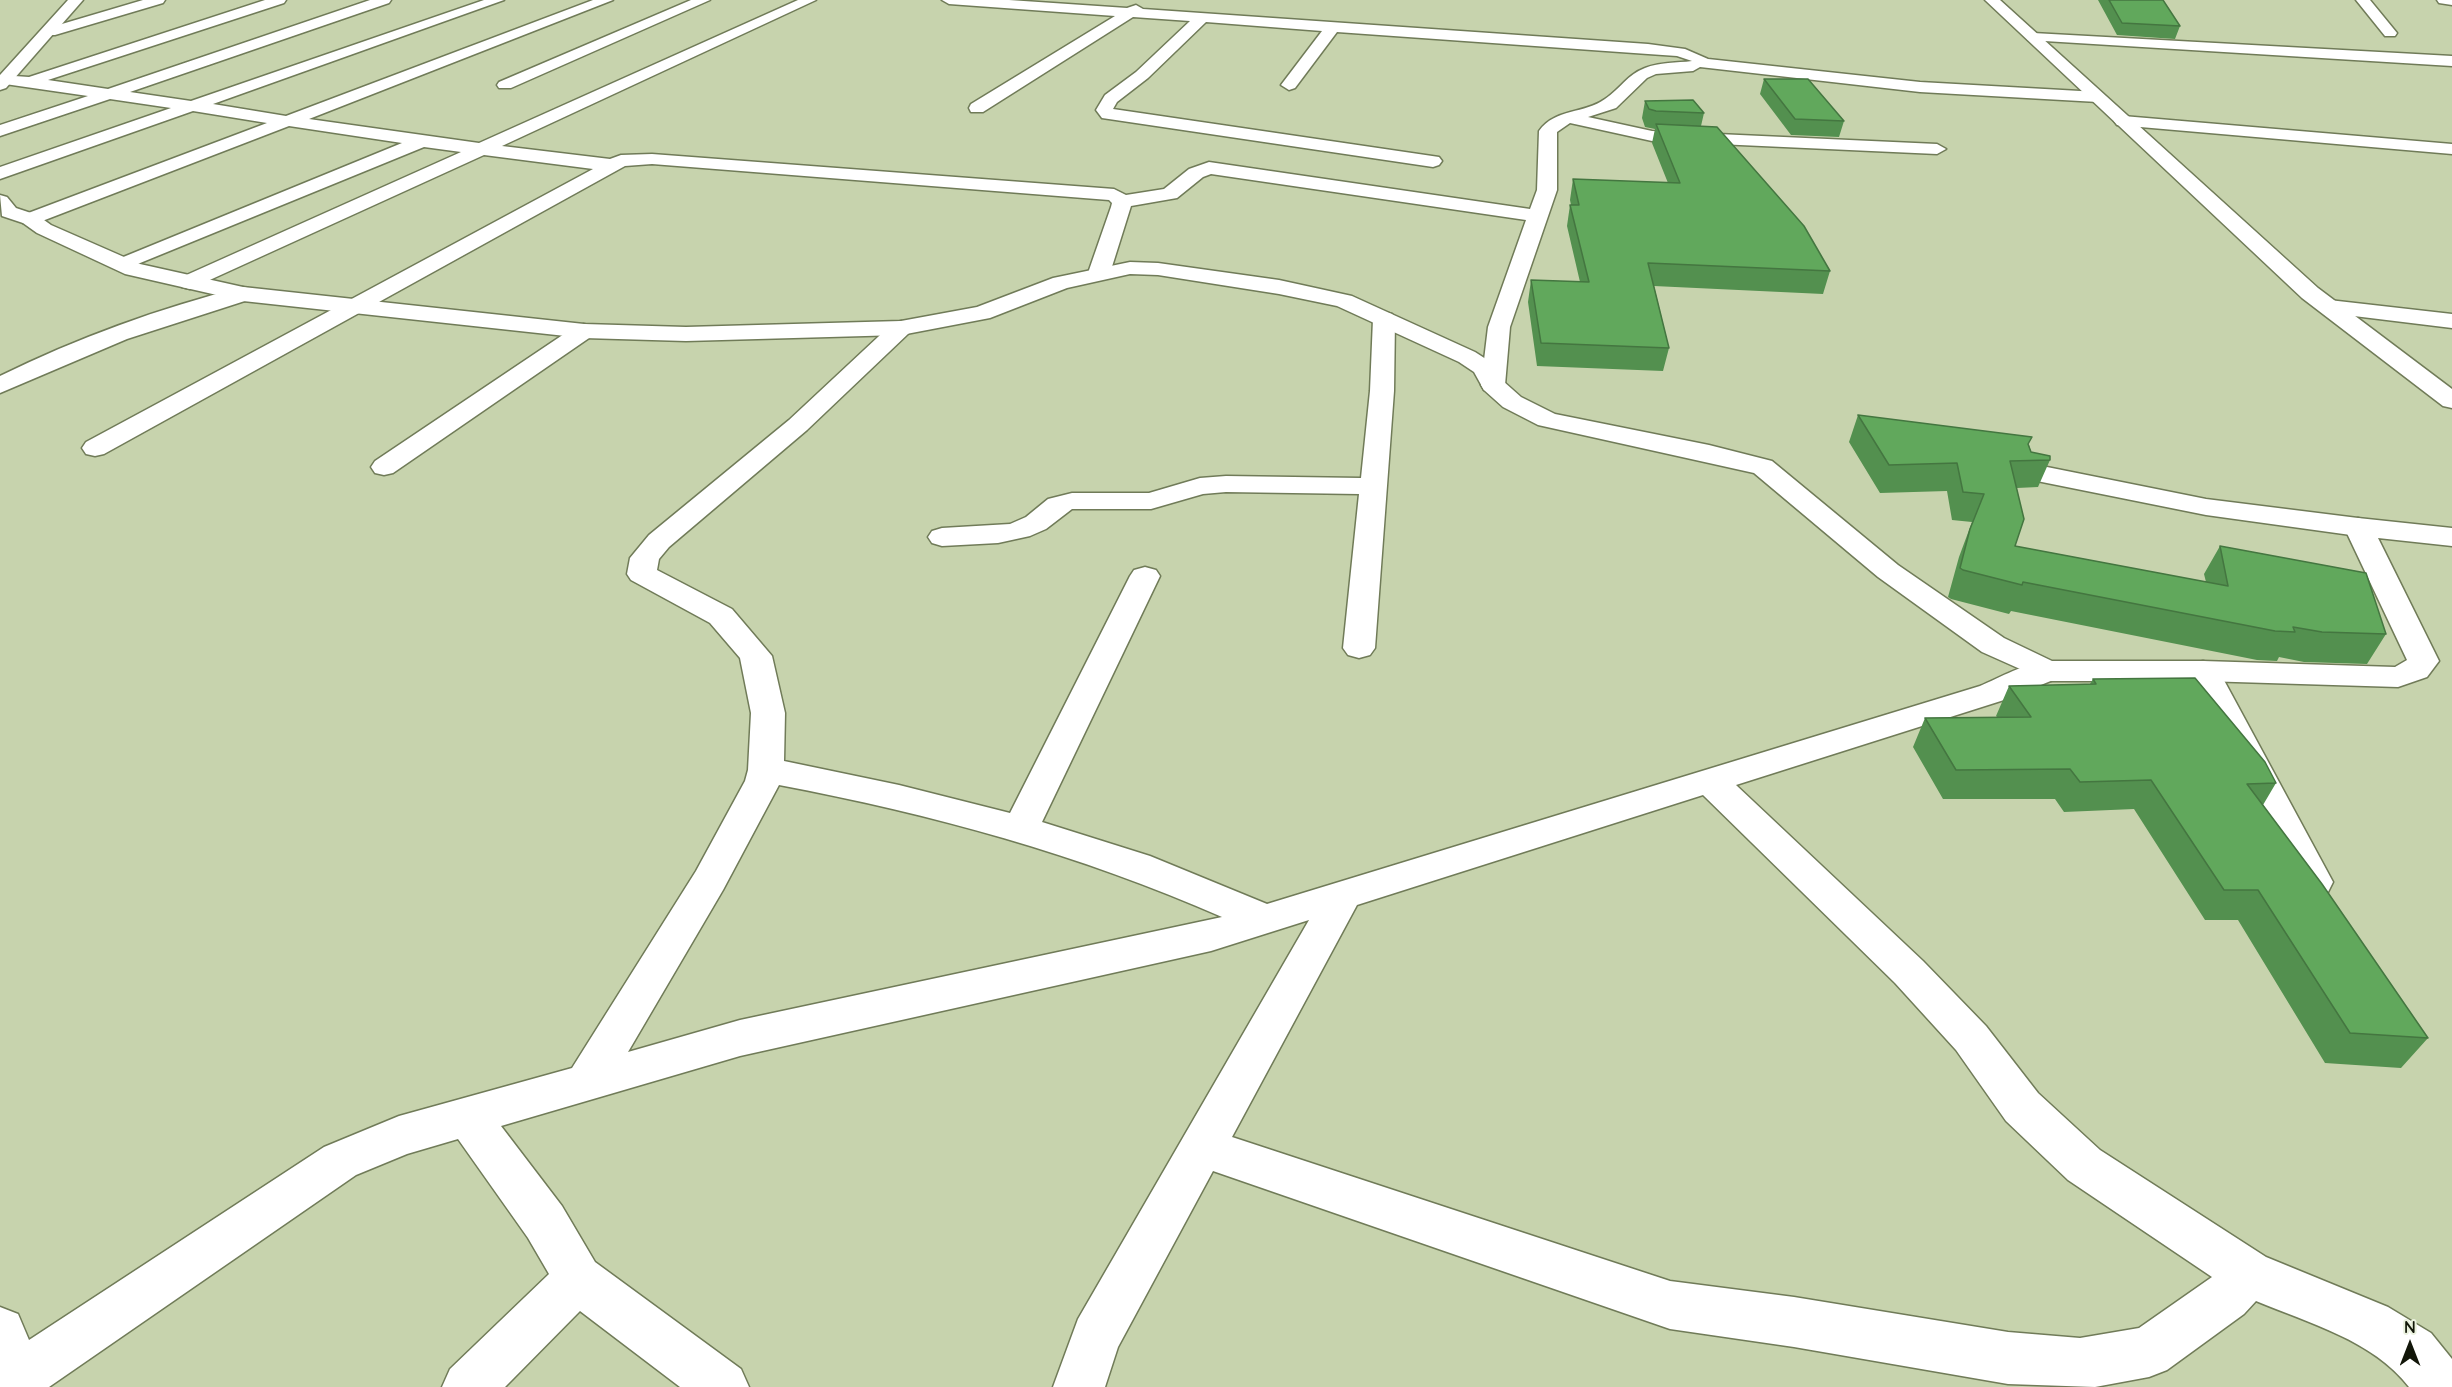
<!DOCTYPE html>
<style>
body{margin:0}
#map{position:relative;width:2452px;height:1387px;overflow:hidden;background:#c7d3ad;font-family:Quicksand,sans-serif}
canvas{display:block}
.north{position:absolute;left:2380px;top:1315px;width:60px;height:60px;-webkit-text-stroke:4px #eaf1de;paint-order:stroke;rotate:0deg;font-size:16px;font-weight:700;line-height:24px;text-align:center;color:#121609}
.north::after{content:'';display:block;margin:auto;width:21px;height:27px;background:#121609;clip-path:polygon(50% 0,100% 100%,50% 72%,0 100%)}
</style>
<div id="map">
<canvas width="2452" height="1387"></canvas>
<div class="north">N</div>
</div>
<script>
const ctx = document.querySelector('canvas').getContext('2d');
ctx.lineJoin = 'round';
function stroke(path, color, width, dash) { ctx.strokeStyle = color; ctx.lineWidth = width; ctx.lineCap = dash ? 'butt' : 'round'; ctx.setLineDash(dash || []); ctx.stroke(path); }
function paint(path, color) { ctx.fillStyle = color; ctx.fill(path, 'evenodd'); }
const street = new Path2D(`
 M143,0H165L163,3L55,35H45L43,32L45,29Z
 M265,0H286L284,3L48,80L108,89L370,0H391L389,3L130,92L191,101L484,0H504L213,104L286,116L593,0H613L309,119L479,143L798,0H816L502,146L610,159L621,155L652,154L1114,189L1126,195L1164,189L1189,169L1209,162L1530,209L1537,190L1539,131C1555,108 1585,114 1605,99C1620,89 1628,74 1645,68C1659,62 1677,63 1692,61L1677,56L1648,54L1337,32L1295,88L1289,90L1281,85L1322,31L1206,22L1148,78L1117,102L1113,109L1439,157L1442,161L1439,165L1433,167L1102,118L1096,110L1105,95L1136,72L1190,21L1133,17L983,112H971L969,108L971,104L1115,16L949,4L942,0H1009L1127,8L1136,5L1143,9L1648,44L1685,49L1708,59L1920,82L2098,92L2106,97L2098,102L1920,92L1700,67L1693,71L1656,74L1647,78L1616,108L1588,117L1652,131L1937,144L1946,149L1937,154L1652,141L1570,123L1557,132V190L1510,327L1505,385L1502,390L1493,392L1484,390L1481,385L1488,327L1526,220L1211,174L1203,177L1177,198L1131,206L1110,273L1107,278H1091L1088,273L1111,207L1112,203L1109,200L652,164L625,166L104,454L95,456L86,454L82,448L86,442L593,169L484,155L190,289L182,287L179,282L182,277L461,152L424,147L123,270L116,268L112,264L116,260L402,143L289,126L37,223H23L20,219L23,215L267,123L193,111L0,179V167L171,108L110,99L0,136V125L88,96L5,84L0,83V75L29,77Z
 M691,0H710L511,88H499L497,85L499,82Z
 M2356,0H2370L2397,33L2395,36H2385Z
 M2437,0H2452V5L2439,3Z
 M2033,33L2452,56V66L2028,40L2026,37L2028,34Z
 M2123,116L2452,144V154L2117,125L2114,121Z
 M243,287L251,289L254,294L251,299L127,339L0,393V376C77,338 160,308 243,287Z
 M2329,300L2452,314V328L2321,312L2318,307L2321,302Z
 M1384,312L1392,314L1395,319L1394,391L1375,648L1370,655L1359,658L1348,655L1343,648L1359,494L1226,492L1203,494L1151,509H1072L1046,529L1030,536L998,543L942,546L932,543L928,537L932,531L942,528L1010,524L1026,517L1048,499L1072,493H1149L1200,478L1226,476L1361,478L1370,391L1373,319L1376,314Z
 M901,321L909,323L912,328L909,333L807,430L669,547L659,559L657,570L732,609L772,656L785,713L784,761L899,785L1010,813L1130,576L1134,570L1145,567L1156,570L1160,576L1042,822L1150,856L1267,904L1980,686C2004,676 2034,657 2058,664L2063,671L2058,678L2004,700L1736,785L1923,961L1986,1026L2038,1093L2100,1150L2266,1257L2388,1307L2431,1333L2452,1359V1387H2409C2373,1340 2308,1323 2256,1301L2244,1314L2167,1370L2149,1377L2095,1387L2008,1384L1794,1347L1670,1329L1213,1171L1118,1347L1105,1387H1053L1078,1319L1309,920L1211,951L740,1056L501,1126L562,1206L595,1262L741,1369L749,1387H680L580,1311L505,1387H442L450,1369L549,1274L528,1238L458,1139L407,1154L356,1175L49,1387H0V1307L18,1314L29,1340L324,1147L399,1116L572,1068L696,871L745,781L748,770L751,713L740,658L710,623L631,580L627,574L630,558L649,535L789,420L893,323ZM779,785C932,814 1079,854 1222,917L740,1020L628,1052L723,890ZM1703,795L1895,983L1956,1050L2006,1121L2068,1180L2212,1277L2139,1328L2080,1338L2008,1332L1794,1297L1670,1281L1232,1137L1357,905Z
 M584,324L592,326L596,331L592,336L393,473L384,475L375,473L371,467L375,461L576,326Z
 M2032,464L2206,499L2358,518L2368,521L2372,527L2368,533L2358,536L2206,515L2022,478L2019,472L2022,466Z
 M2203,661L2214,664L2219,671L2333,882L2328,892L2314,896L2300,892L2295,882L2187,671L2192,664Z`);
const secondary = new Path2D(`
 M68,0H83L6,88L0,90V75Z
 M1985,0H2000L2318,288L2452,389V408L2443,406L2302,298Z
 M0,195L7,197L16,208L37,215L51,225L140,264L243,287L584,324L686,327L901,321L977,307L1053,278L1130,262L1158,263L1279,280L1352,296L1475,352L1492,363L1503,381L1521,397L1555,414L1709,445L1772,461L1898,565L2004,638L2052,661H2203L2395,667L2407,660L2344,527L2348,521L2358,518L2452,528V546L2378,538L2439,661L2427,677L2398,687L2203,681H2047L1982,652L1878,577L1754,473L1538,425L1503,407L1484,390L1474,372L1459,362L1337,306L1279,294L1158,275L1130,274L1067,288L990,318L901,335L686,341L584,338L243,301L125,274L37,233L23,223L2,216Z`);
stroke(street, '#707b58', 3);
stroke(secondary, '#707b58', 3);
paint(street, '#fff');
paint(secondary, '#fff');
paint(new Path2D(`
 M2098,0H2163L2180,26L2175,39L2117,35Z
 M1764,79L1844,121L1839,137L1791,135L1760,94Z
 M1645,101L1704,113L1701,126L1830,271L1823,294L1654,286L1669,348L1663,371L1537,366L1528,302L1531,280L1580,282L1567,226L1570,205H1571L1570,200L1573,179L1668,183L1652,143L1655,129L1645,127L1642,118Z
 M1858,415L2029,445L2031,452L2050,460L2038,487L2017,488L2015,546L2206,582L2204,574L2220,546L2386,634L2367,664L2304,662L2279,657L2277,661L2257,660L2011,611L2009,614L1951,599L1948,597L1959,557L1972,522L1952,520L1947,491L1880,493L1849,442Z
 M2093,679L2276,783L2263,805L2428,1038L2401,1068L2325,1063L2238,920H2205L2134,809L2064,812L2055,799H1943L1913,747L1925,718L1997,717L1996,716L2009,686L2090,684Z`), '#53904f');
const building = new Path2D(`
 M2109,0H2163L2180,26L2122,23Z
 M1764,79H1808L1844,121L1795,119Z
 M1693,100L1704,113L1656,111L1649,109L1645,101Z
 M1656,124L1717,127L1804,226L1830,271L1648,263L1669,348L1541,343L1531,280L1589,282L1570,205H1579L1573,179L1680,183Z
 M1858,415L2032,437L2028,444L2031,452L2050,456V460L2010,461L2024,519L2015,546L2228,586L2220,546L2366,573L2386,634L2322,632L2293,627L2295,632L2275,631L2023,582L2022,585L1963,570L1960,568L1970,529L1984,494L1963,492L1957,463L1889,465Z
 M2195,678L2265,762L2276,783L2247,784L2322,884L2428,1038L2350,1033L2258,890H2224L2151,780L2080,782L2070,769L1956,770L1925,718L2031,717L2009,686L2096,684L2093,679Z`);
paint(building, '#61a85c');
stroke(building, '#447640', 1.5);
</script>
